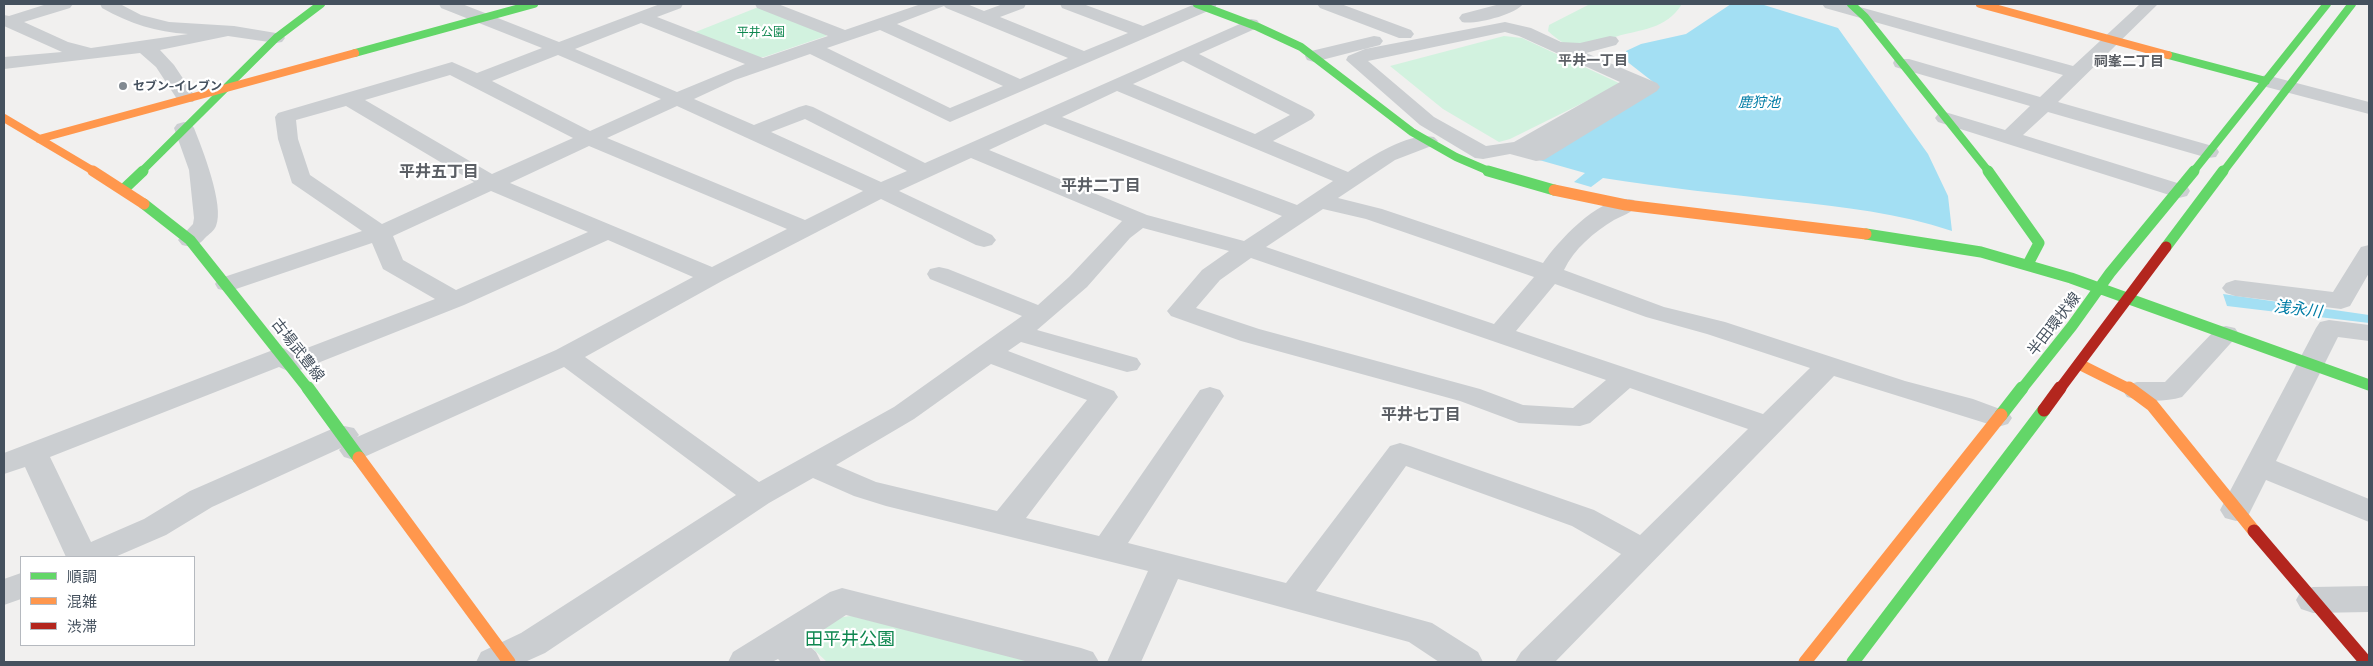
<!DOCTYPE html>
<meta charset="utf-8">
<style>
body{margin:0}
#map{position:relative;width:2373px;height:666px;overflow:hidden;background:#f1f0ef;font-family:Barlow,"Noto Sans JP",sans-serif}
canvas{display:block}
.frame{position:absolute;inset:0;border:5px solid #45515e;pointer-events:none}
.legend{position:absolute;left:20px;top:556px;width:175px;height:90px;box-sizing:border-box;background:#fff;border:1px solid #b5b9bf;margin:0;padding:6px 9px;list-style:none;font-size:15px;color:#45515e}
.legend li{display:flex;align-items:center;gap:10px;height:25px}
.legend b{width:25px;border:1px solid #b5b9bf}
</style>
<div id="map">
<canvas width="2373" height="666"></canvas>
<div class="frame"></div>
<ul class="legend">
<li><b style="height:6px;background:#63d668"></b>順調</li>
<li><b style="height:6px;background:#ff974d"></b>混雑</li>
<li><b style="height:6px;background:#b3261e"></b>渋滞</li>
</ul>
</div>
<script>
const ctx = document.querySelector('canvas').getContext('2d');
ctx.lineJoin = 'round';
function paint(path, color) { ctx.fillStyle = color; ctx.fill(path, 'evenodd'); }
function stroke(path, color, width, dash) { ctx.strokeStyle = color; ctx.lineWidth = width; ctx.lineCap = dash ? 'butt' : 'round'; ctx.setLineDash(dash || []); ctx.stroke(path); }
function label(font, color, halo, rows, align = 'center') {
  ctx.font = font + ' Barlow,"Noto Sans JP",sans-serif'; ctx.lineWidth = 4.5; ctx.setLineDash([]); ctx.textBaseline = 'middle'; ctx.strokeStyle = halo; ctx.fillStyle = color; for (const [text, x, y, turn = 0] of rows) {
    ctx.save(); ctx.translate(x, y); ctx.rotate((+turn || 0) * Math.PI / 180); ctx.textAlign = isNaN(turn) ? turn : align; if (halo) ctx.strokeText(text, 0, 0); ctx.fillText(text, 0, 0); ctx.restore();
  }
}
paint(new Path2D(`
 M1590,4H1682C1666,30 1640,29 1615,37C1604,40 1593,46 1582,47C1567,48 1558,40 1548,31L1549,25Z
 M761,6L827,33L826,36L764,57H757L693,33Z
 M1504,36L1522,38L1621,84L1510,139L1499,142L1443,109L1390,66Z
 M852,616L1033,662H827L807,643C813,625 834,617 852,616Z`), '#d2f2df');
paint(new Path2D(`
 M1731,4H1766L1764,5L1838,28L1928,154L1948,196L1952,231C1898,213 1844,207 1788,201C1726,194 1665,188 1603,178L1591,187L1574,182L1585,173L1532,158L1657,85L1625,60L1626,51L1641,44L1686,34Z
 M2223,294L2369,315V323L2227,306Z`), '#a3dff3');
paint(new Path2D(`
 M47,4H73L70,8L24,22L68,42L91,48L188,34C155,32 131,24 102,8L100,4H120L141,15L169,22L234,26L282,34L285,38L282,42L276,43L228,36L160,50L174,65L196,98L193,102H179L156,67L140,53L4,69V57L62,52L4,26V15L9,16Z
 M439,4H462L559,42L660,4H683L681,8L657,17L763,58L828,36L757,8L755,4H778L845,30L921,4H967L984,11L1003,4H1026L1024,8L1000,17L1084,51L1128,33L1062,8L1060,4H1083L1143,26L1195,4H1217L1215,8L950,122L810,54L735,80L694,99L754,125L799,107L806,105L813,107L925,163L1251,19L1257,20L1260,24L1257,28L1199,54L1312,111L1315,115L1312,119L1273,141L1348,172C1368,158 1410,131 1434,137L1438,141L1434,145L1395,160L1338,198L1382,209L1543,263C1559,240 1603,192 1634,200L1637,205C1632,213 1622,216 1614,220C1594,232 1574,249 1564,270L1664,307L1725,322L1905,381L1973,399L2008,412L2012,418L2008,424L1998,427L1834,376L1555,662H1515L1521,652L1621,554L1572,526L1406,466L1316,591L1432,623L1478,652L1483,662H1439L1409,642L1178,579L1141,662H1107L1148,571L886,506L854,496L813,478L769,503L545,653L525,662H476L481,652L521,633L736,495L564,367L364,457L354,460L344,457L339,450L341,448L212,507L166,535L115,557H66L25,467L4,474V453L273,350L283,348L294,353L435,299L383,269L372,243L236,289L227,291L218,289L215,284L218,279L362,231L292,183L278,139L275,117L278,113L452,62L477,73L542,48L441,8ZM944,6L946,8L1068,58L1020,79L897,24ZM641,23L745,64L677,92L575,49ZM880,30L1003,86L950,108L827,48ZM558,55L661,99L590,131L492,81ZM1183,61L1290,115L1255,134L1133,84ZM450,75L573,138L492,174L365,100ZM1117,91L1333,181L1297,205L1062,117ZM346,106L474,182L382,224L310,175L298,139L296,120ZM677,106L863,191L805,220L607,138ZM805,119L907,171L881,182L771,132ZM1045,124L1282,216L1244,241L1147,215L989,150ZM589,146L787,229L712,267L510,183ZM971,158L1122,221L1069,277L1038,305L948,269L939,267L930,269L927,274L930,279L1022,316L894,407L759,482L585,357L722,281L881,199L976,245L984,247L992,245L996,240L992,235L899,191ZM491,191L588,232L456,290L403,260L393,236ZM1323,209L1366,219L1534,277L1494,324L1266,247ZM1143,228L1229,251L1202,270L1167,311L1171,316L1241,341L1460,401L1519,423L1580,426L1590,423L1630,388L1748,429L1640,535L1594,510L1410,446L1400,443L1390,446L1286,583L1128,543L1224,396L1220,390L1210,387L1200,390L1099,536L1026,518L1118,397L1114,391L1008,351L1021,342L1127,372L1137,370L1141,364L1137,358L1037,330L1087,287L1130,238ZM608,240L693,277L556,350L357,437L359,435L354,428L344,426L334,428L190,491L144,519L91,542L50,457L279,367L290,372L300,370L464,305ZM1251,258L1606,380L1573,408L1523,405L1480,389L1259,329L1196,308L1220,280ZM1555,284L1646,317L1707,334L1810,368L1763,414L1516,331ZM991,364L1087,400L997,511L876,482L836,465L914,419Z
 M1317,4H1341L1411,30L1414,34L1411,38H1399L1320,8Z
 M1500,4H1523C1515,15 1474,25 1462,22L1459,18L1462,14Z
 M1822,4H1849L2073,66L2140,4H2158L2058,102L2216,147L2219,152L2216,157L2208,158L2048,112L2023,135L2187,186L2190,191L2187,196L2179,198L1938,122L1935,118L1938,114L1945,112L2005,130L2030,106L1895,67L1893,63L1895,59H1909L2040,97L2063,75L1825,8Z
 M1505,22L1531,28L1561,42L1580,43L1610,36L1616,37L1619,41L1616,45L1586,53L1657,83L1660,87L1657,91L1544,160L1536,161L1510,154L1483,159L1475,158L1420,125L1346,60L1348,56L1365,49ZM1505,32L1519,36L1620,82L1514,142L1486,146L1434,117L1368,61Z
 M1374,36L1380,37L1383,41L1380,45L1314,62L1307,60L1305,56L1307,52Z
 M2266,75L2369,102V114L2259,85L2256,81L2259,77Z
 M184,122L191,124L194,128C202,148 225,206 216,226C214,231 209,234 205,238C198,246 193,248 182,245L178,240L193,224L194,218L189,170L174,128L177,124Z
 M2369,245V273L2350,306L2341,309L2235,296L2226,293L2222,288L2226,283L2235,280L2333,292L2361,247Z
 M2329,320L2369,325V341L2338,337L2276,461L2369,499V522L2266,480L2247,518L2236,521L2225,518L2220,510L2316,328L2320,322Z
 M2226,326L2235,328L2239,334L2182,397C2165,402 2144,402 2127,397L2123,391L2127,385L2137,382H2165L2217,328Z
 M21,573V599L4,605V579Z
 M2369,586V612L2313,613L2301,609L2296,600L2301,591L2313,587Z
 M842,588L1081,648L1093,652L1099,662H1029L846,615L805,642L816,652L821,662H781L778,659L772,662H728L733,652L830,592Z`), '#cbced1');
stroke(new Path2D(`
 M1197,4L1258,27L1301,47L1412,132L1456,157L1491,172
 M1851,4L1865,17L1989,172
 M355,53L534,4
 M2168,55L2266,81
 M141,172L276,38L321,4
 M2193,172L2327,4
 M2223,172L2352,4`), '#63d668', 8);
stroke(new Path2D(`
 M1488,171L1554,190
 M1988,171L2039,243L2028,264
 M124,189L143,171
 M144,204L190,240L309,390
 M1866,234L1981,252L2071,278L2369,385
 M2166,247L2223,171
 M2021,390L2072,326L2110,273L2194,171`), '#63d668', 11);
stroke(new Path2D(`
 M308,388L359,458
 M2001,415L2022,388
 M1853,662L2044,410`), '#63d668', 13);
stroke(new Path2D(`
 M1980,4L2168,55
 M4,118L95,172
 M39,139L355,53`), '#ff974d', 8);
stroke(new Path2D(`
 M93,171L144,204
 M1554,190L1626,205L1866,234
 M2079,364L2131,390`), '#ff974d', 11);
stroke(new Path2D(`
 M2129,388L2152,405L2254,531
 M359,458L509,662
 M1805,662L2001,415`), '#ff974d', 13);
stroke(new Path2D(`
 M2059,390L2166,247`), '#b3261e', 11);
stroke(new Path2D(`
 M2044,410L2060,388
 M2254,531L2366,662`), '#b3261e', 13);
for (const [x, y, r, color] of [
 [123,86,5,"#818991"]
]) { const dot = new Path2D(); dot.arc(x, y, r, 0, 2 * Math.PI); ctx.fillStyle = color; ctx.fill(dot); stroke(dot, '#fff', 2); }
label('12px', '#0e874f', '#fff', [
 ["平井公園",761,32]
]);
label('bold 12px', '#45515e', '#fff', [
 ["セブン-イレブン",133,86]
], 'left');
label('bold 14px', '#5b5f65', '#fff', [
 ["平井一丁目",1593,60],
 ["祠峯二丁目",2129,61]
]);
label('italic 14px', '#027da6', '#fff', [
 ["鹿狩池",1759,102]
]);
label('15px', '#45515e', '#fff', [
 ["半田環状線",2054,324,-52],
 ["古場武豊線",298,350,52]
]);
label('bold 16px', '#5b5f65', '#fff', [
 ["平井五丁目",439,172],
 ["平井二丁目",1101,186],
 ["平井七丁目",1421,415]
]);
label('italic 16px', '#027da6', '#fff', [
 ["浅永川",2298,309,7]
]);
label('18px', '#0e874f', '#fff', [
 ["田平井公園",850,639]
]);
</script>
